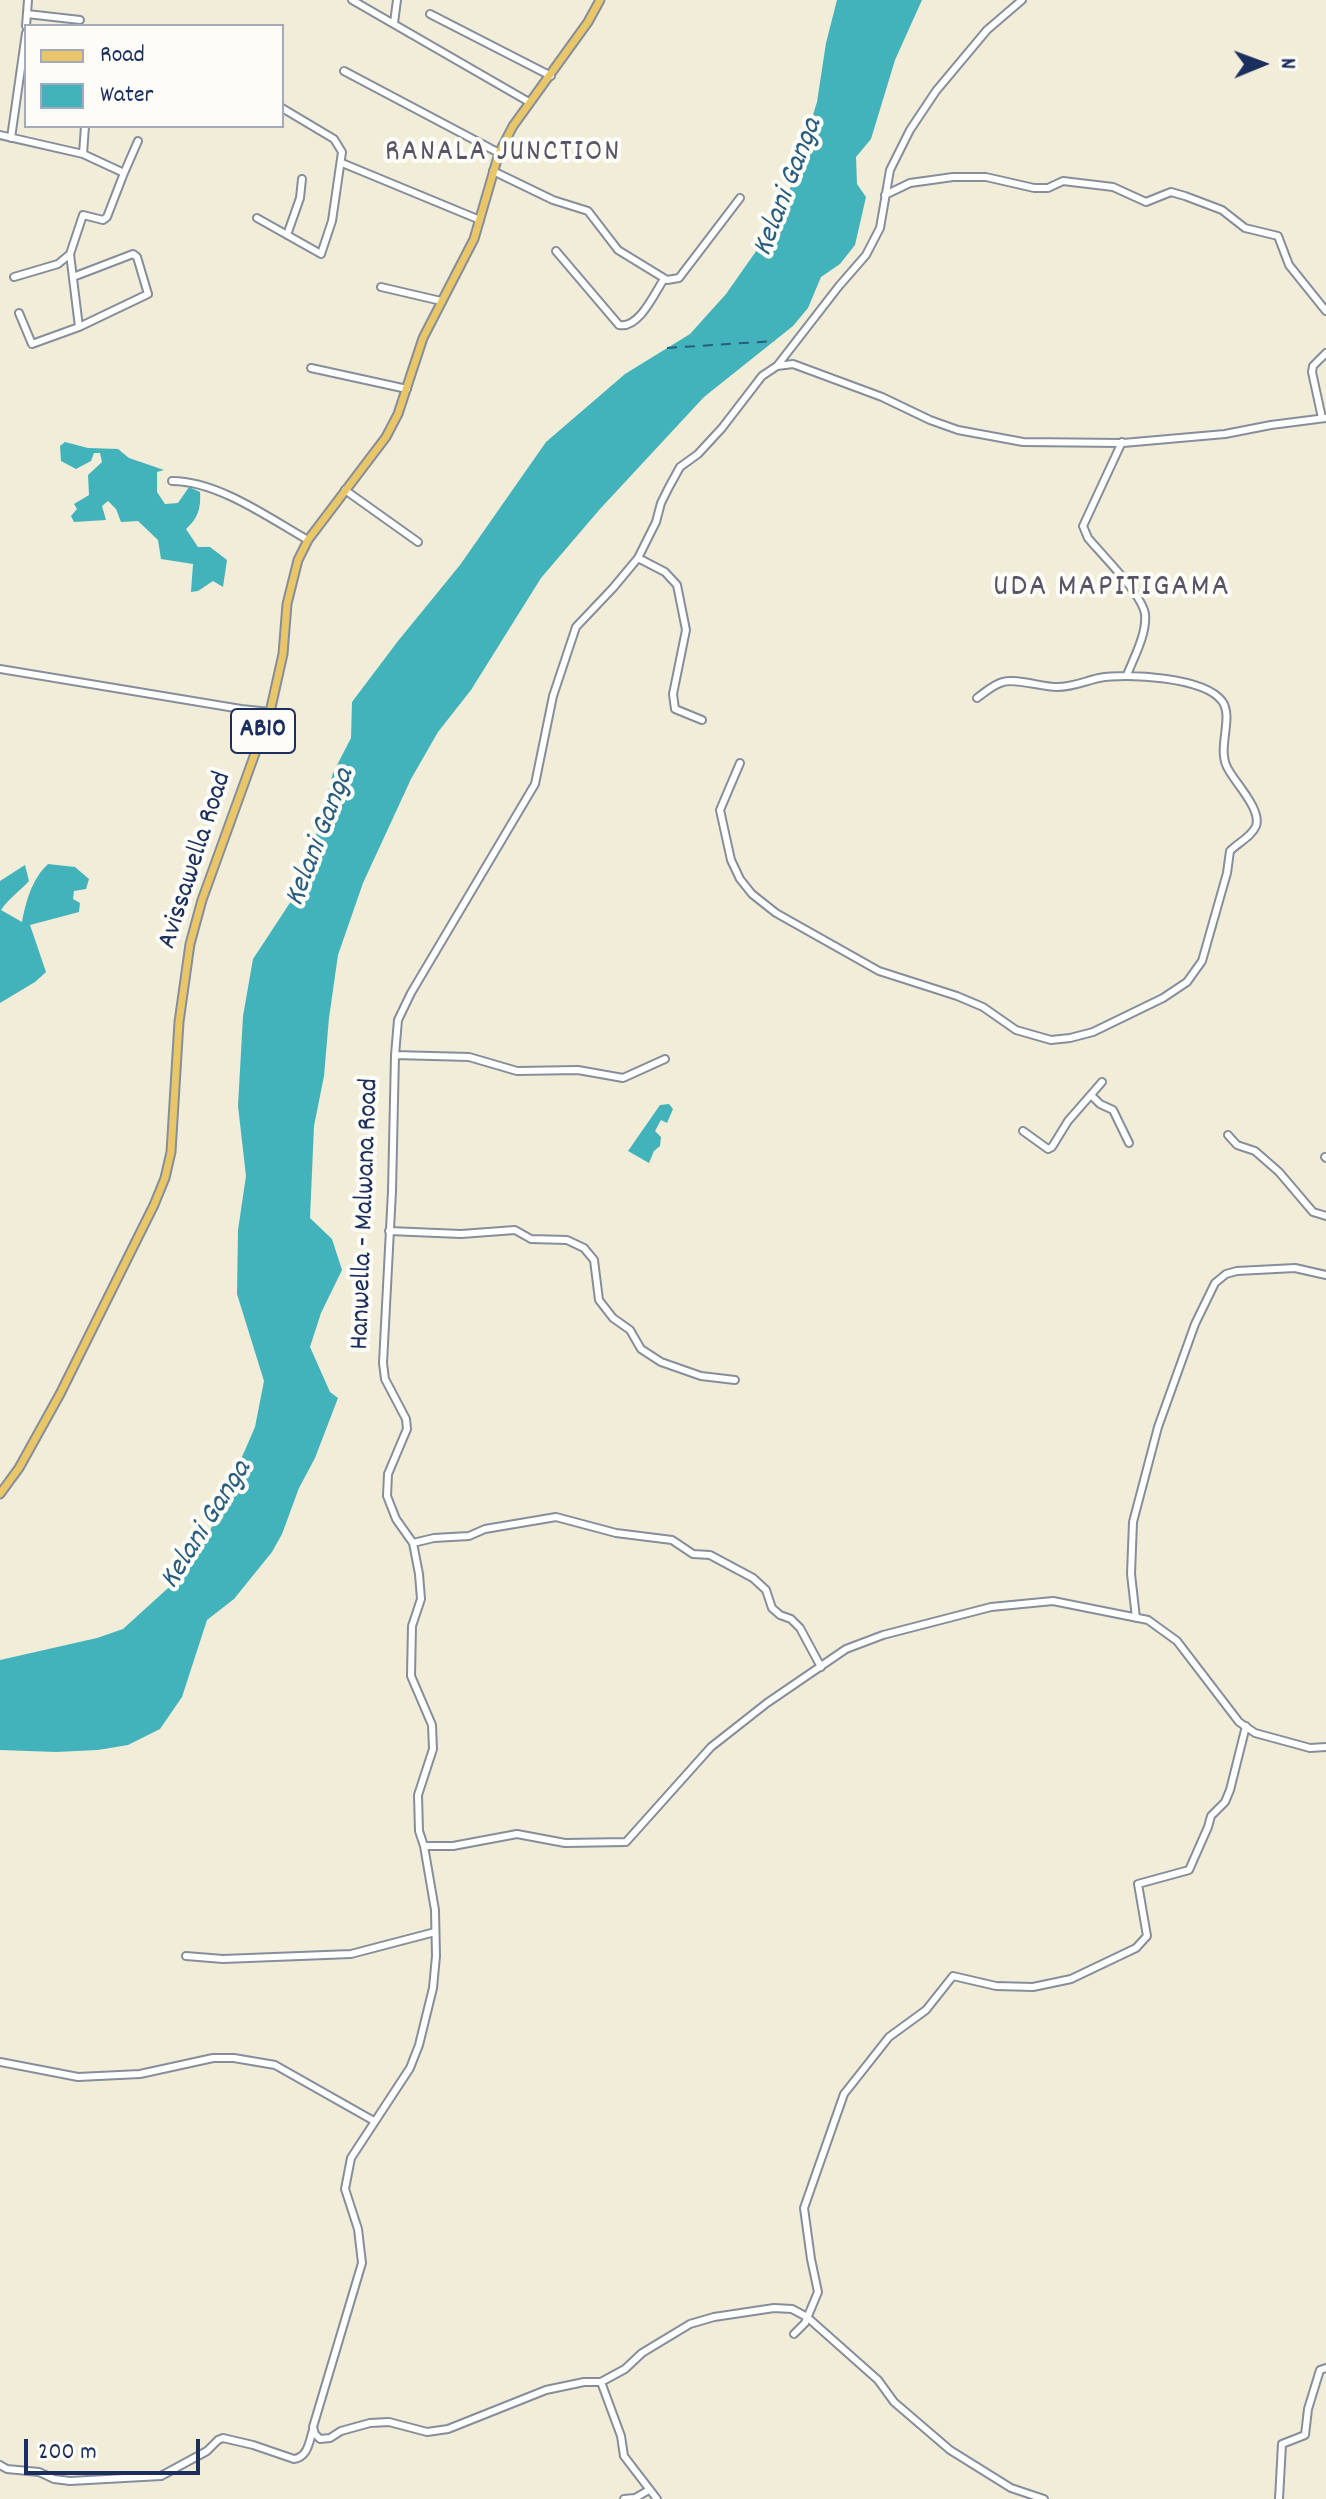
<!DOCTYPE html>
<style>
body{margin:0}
#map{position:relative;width:1326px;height:2499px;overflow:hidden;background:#f1edd8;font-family:Dekko,sans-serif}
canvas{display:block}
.legend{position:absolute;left:24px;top:24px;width:260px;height:104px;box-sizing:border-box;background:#fdfcf7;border:2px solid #a3aaba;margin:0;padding:10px 14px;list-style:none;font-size:24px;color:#1b2f5e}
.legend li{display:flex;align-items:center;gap:16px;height:40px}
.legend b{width:40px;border:2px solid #a3aaba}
.north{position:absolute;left:1222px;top:24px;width:80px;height:80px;-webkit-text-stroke:6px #fdfcf7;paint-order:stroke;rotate:89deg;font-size:22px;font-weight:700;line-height:32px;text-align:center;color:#1b2f5e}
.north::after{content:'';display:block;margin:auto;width:28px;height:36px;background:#1b2f5e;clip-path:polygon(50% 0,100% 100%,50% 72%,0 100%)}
.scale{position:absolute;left:24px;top:2439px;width:176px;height:36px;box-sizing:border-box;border:4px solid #1b2f5e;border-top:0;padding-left:10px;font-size:24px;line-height:28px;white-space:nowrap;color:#1b2f5e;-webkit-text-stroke:6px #fdfcf7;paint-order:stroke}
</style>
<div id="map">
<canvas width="1326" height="2499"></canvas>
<ul class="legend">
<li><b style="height:10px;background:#e9c769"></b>Road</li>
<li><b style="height:22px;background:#43b3bb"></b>Water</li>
</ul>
<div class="north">N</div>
<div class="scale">200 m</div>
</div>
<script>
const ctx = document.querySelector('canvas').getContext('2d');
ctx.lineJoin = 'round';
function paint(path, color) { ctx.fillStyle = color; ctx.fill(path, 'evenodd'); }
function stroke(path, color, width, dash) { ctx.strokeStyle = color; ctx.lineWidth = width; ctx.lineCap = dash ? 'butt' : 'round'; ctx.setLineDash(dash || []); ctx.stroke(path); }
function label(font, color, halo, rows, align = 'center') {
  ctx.font = font + ' Dekko,sans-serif'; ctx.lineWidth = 8; ctx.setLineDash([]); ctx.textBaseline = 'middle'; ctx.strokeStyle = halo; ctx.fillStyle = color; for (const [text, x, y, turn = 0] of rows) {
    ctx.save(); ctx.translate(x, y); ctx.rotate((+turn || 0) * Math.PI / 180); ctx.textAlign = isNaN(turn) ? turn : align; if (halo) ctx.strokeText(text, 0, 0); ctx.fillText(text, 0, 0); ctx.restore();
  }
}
paint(new Path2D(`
 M837,0H922L895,60L871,139L856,157L857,184L866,197L855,245L840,264L821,277L808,308L793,326L704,397L600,509L541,578L471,690L438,732L411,779L363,883L338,955L329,1018L324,1076L314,1126L310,1218L332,1239L342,1270L321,1313L310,1347L330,1392L338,1398L315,1458L299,1488L282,1534L272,1552L234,1599L207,1620L182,1697L160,1729L128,1745L98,1750L56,1752L0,1750V1660L97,1638L123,1629L178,1579L209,1533L255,1427L264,1381L237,1294L238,1230L246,1176L238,1106L243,1016L253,959L303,883L333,773L351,738L352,702L398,641L460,565L546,442L625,374L690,334L726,294L759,247L788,195L817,102L826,43Z
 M65,442L88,448L118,449L129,458L164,470L157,472V492L165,504L178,503L189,487L200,492C201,509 198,518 186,529L198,547H210L227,560L223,587L213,581L198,591L191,592L193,564L161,559L158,540L138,521L121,522L116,509L108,501L102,506L106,520L74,522L71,516L77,509L74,504L89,495L88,475L102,462L100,453H94L91,461L76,469L61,461L60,446Z
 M48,864L75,867L89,879L86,889L74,891L73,899L80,903L79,912L30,925L46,972L35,982L0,1003V881L25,865L29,881C19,892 9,898 1,910L22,922C26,901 32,879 48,864Z
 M669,1104L673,1109L667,1123L661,1120L655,1131L661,1137L660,1146L654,1151L649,1163L628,1151L660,1105Z`), '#43b3bb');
stroke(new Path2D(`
 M667,348L775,341`), '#295d7f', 2, [10, 8]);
const minor = new Path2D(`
 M352,0L529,102
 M27,14L80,20
 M430,14L551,76
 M394,23L397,0
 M26,26L28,0
 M344,71L499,153
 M0,135L83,154
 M11,138L26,33
 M342,163L480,220
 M493,171L553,200L588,211L618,250L667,280L679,278L740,198
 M124,173L138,141
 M885,195L910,183L953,177H986L1034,188H1048L1063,181L1113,187L1146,202L1171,192L1185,196L1222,210L1245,228L1278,236L1289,265L1326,311
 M257,218L321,254L332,221L342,152L334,139L282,108
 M287,235L300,198L302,179
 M556,251L619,325C639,329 654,294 664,279
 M14,277L58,264L70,254
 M73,277L133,254L137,257L148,294L79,327L70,254L83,215L103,220L107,217L124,173L83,154L85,126
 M381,287L441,301
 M19,313L32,344L79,327
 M777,366L839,286L866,255L880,228L890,170L910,130L936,91L987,30L1022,0
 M311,368L407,389
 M1322,418L1312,372L1313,366L1326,353
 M1122,442L1083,526L1088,538C1102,555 1142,594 1145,614C1147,634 1134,657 1127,675
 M172,481C218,481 269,518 308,540
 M345,490L418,542
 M638,558L665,572L677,585L686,630L673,694L675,709L702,720
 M0,669L241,709L270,712
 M740,763L720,810L731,860L740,879L752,894L776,913L879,971L957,996L983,1007L1016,1030L1051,1040L1070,1038L1093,1032L1163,998L1187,982L1202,961L1227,873L1230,851C1238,843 1252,836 1256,826C1262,809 1234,782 1227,767C1217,747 1234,717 1222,701C1204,677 1127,673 1099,678C1085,681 1073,687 1057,687C1042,687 1015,678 1003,682C994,684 984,693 977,698
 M395,1055L469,1057L517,1071L578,1070L623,1078L665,1059
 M1091,1095L1100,1104L1113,1110L1129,1143
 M1023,1131L1048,1149L1052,1147L1068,1121L1102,1082
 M1228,1135L1237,1145L1255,1151L1279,1172L1313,1212L1326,1216
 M1325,1157L1326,1158
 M389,1231L461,1234L515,1230L531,1239L567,1240L584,1248L594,1260L599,1300L613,1318L630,1330L641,1349L661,1362L701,1376L735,1380
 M413,1543L434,1538L469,1536L485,1529L556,1517L616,1533L672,1540L693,1554L710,1555L753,1578L766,1590L772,1608L780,1615L791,1619L800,1628L821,1667
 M1136,1618L1131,1574L1133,1522L1158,1427L1195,1324L1215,1283L1226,1274L1237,1271L1295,1268L1326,1275
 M424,1846H453L517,1834L565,1843L626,1842L711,1747L767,1703L846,1649L883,1635L991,1607L1053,1601L1148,1620L1177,1641L1239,1722L1255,1733L1310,1748L1326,1747
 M186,1956L223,1959L351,1954L435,1932
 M0,2062L78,2077L140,2074L213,2058H234L275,2065L374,2121
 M794,2334L805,2323L818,2292L811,2259L804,2208L844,2094L889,2037L926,2010L953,1976L996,1986L1033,1987L1071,1979L1136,1948L1147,1936L1138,1884L1189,1870L1208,1827L1211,1816L1225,1802L1230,1790L1246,1726
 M601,2382L621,2436L624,2456L657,2499
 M0,2465L7,2469L39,2472L54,2479L70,2481L161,2476L207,2451L218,2440L223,2438L253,2445L294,2459C308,2457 309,2442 313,2430
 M624,2499L635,2498L649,2490
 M1044,2499L1011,2488L950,2450L894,2402L878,2380L807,2317L792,2309L774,2308L714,2317L690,2324L642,2353L625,2369L601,2382H584L546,2390L448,2429L427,2432L389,2422L370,2423L341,2431L330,2438L320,2439L315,2434L313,2427L362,2263L358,2229L345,2189L351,2158L410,2068L419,2045L433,1988L436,1956L435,1910L424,1846L419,1831L418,1795L433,1749L432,1725L411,1676L412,1626L421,1599L419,1574L413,1543L396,1519L387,1496L388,1474L407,1429L406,1419L385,1379L383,1363L392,1191L395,1055L398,1020L411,993L535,784L553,696L576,627L613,588L638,558L656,522L661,503L669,487L680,467L698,454L722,428L762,376L777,366L793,364L882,397L930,420L958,430L1023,442L1123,443L1225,434L1271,425L1326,418
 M1279,2499L1282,2444L1305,2435L1308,2409L1320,2370L1326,2368`);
const major = new Path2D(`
 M0,1494L19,1468L60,1394L154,1205L165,1178L171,1152L179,1022L190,944L202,900L270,712L283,654L287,604L298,560L308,540L386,437L398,414L423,338L474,239L499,153L513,126L588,22L600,0`);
stroke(minor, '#868e9b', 10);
stroke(major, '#868e9b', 11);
stroke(minor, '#fff', 6);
stroke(major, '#e9c769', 7);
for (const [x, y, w] of [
 [263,731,64]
]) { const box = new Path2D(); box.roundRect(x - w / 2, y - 22, w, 44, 6); ctx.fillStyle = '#fdfcf7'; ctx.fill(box); stroke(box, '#1b2f5e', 2); }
label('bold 26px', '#1b2f5e', null, [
 ["AB10",263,731]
]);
label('28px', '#1b2f5e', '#fdfcf7', [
 ["Avissawella Road",197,861,-72],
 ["Hanwella - Malwana Road",367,1214,-88]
]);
ctx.letterSpacing = '2px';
label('30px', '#595567', '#fdfcf7', [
 ["RANALA JUNCTION",503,155]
]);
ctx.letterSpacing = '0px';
label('italic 30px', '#295d7f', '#fdfcf7', [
 ["Kelani Ganga",790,188,-69],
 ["Kelani Ganga",322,838,-69],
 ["Kelani Ganga",208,1526,-58]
]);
ctx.letterSpacing = '2px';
label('32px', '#595567', '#fdfcf7', [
 ["UDA MAPITIGAMA",1112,590]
]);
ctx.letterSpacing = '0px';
</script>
